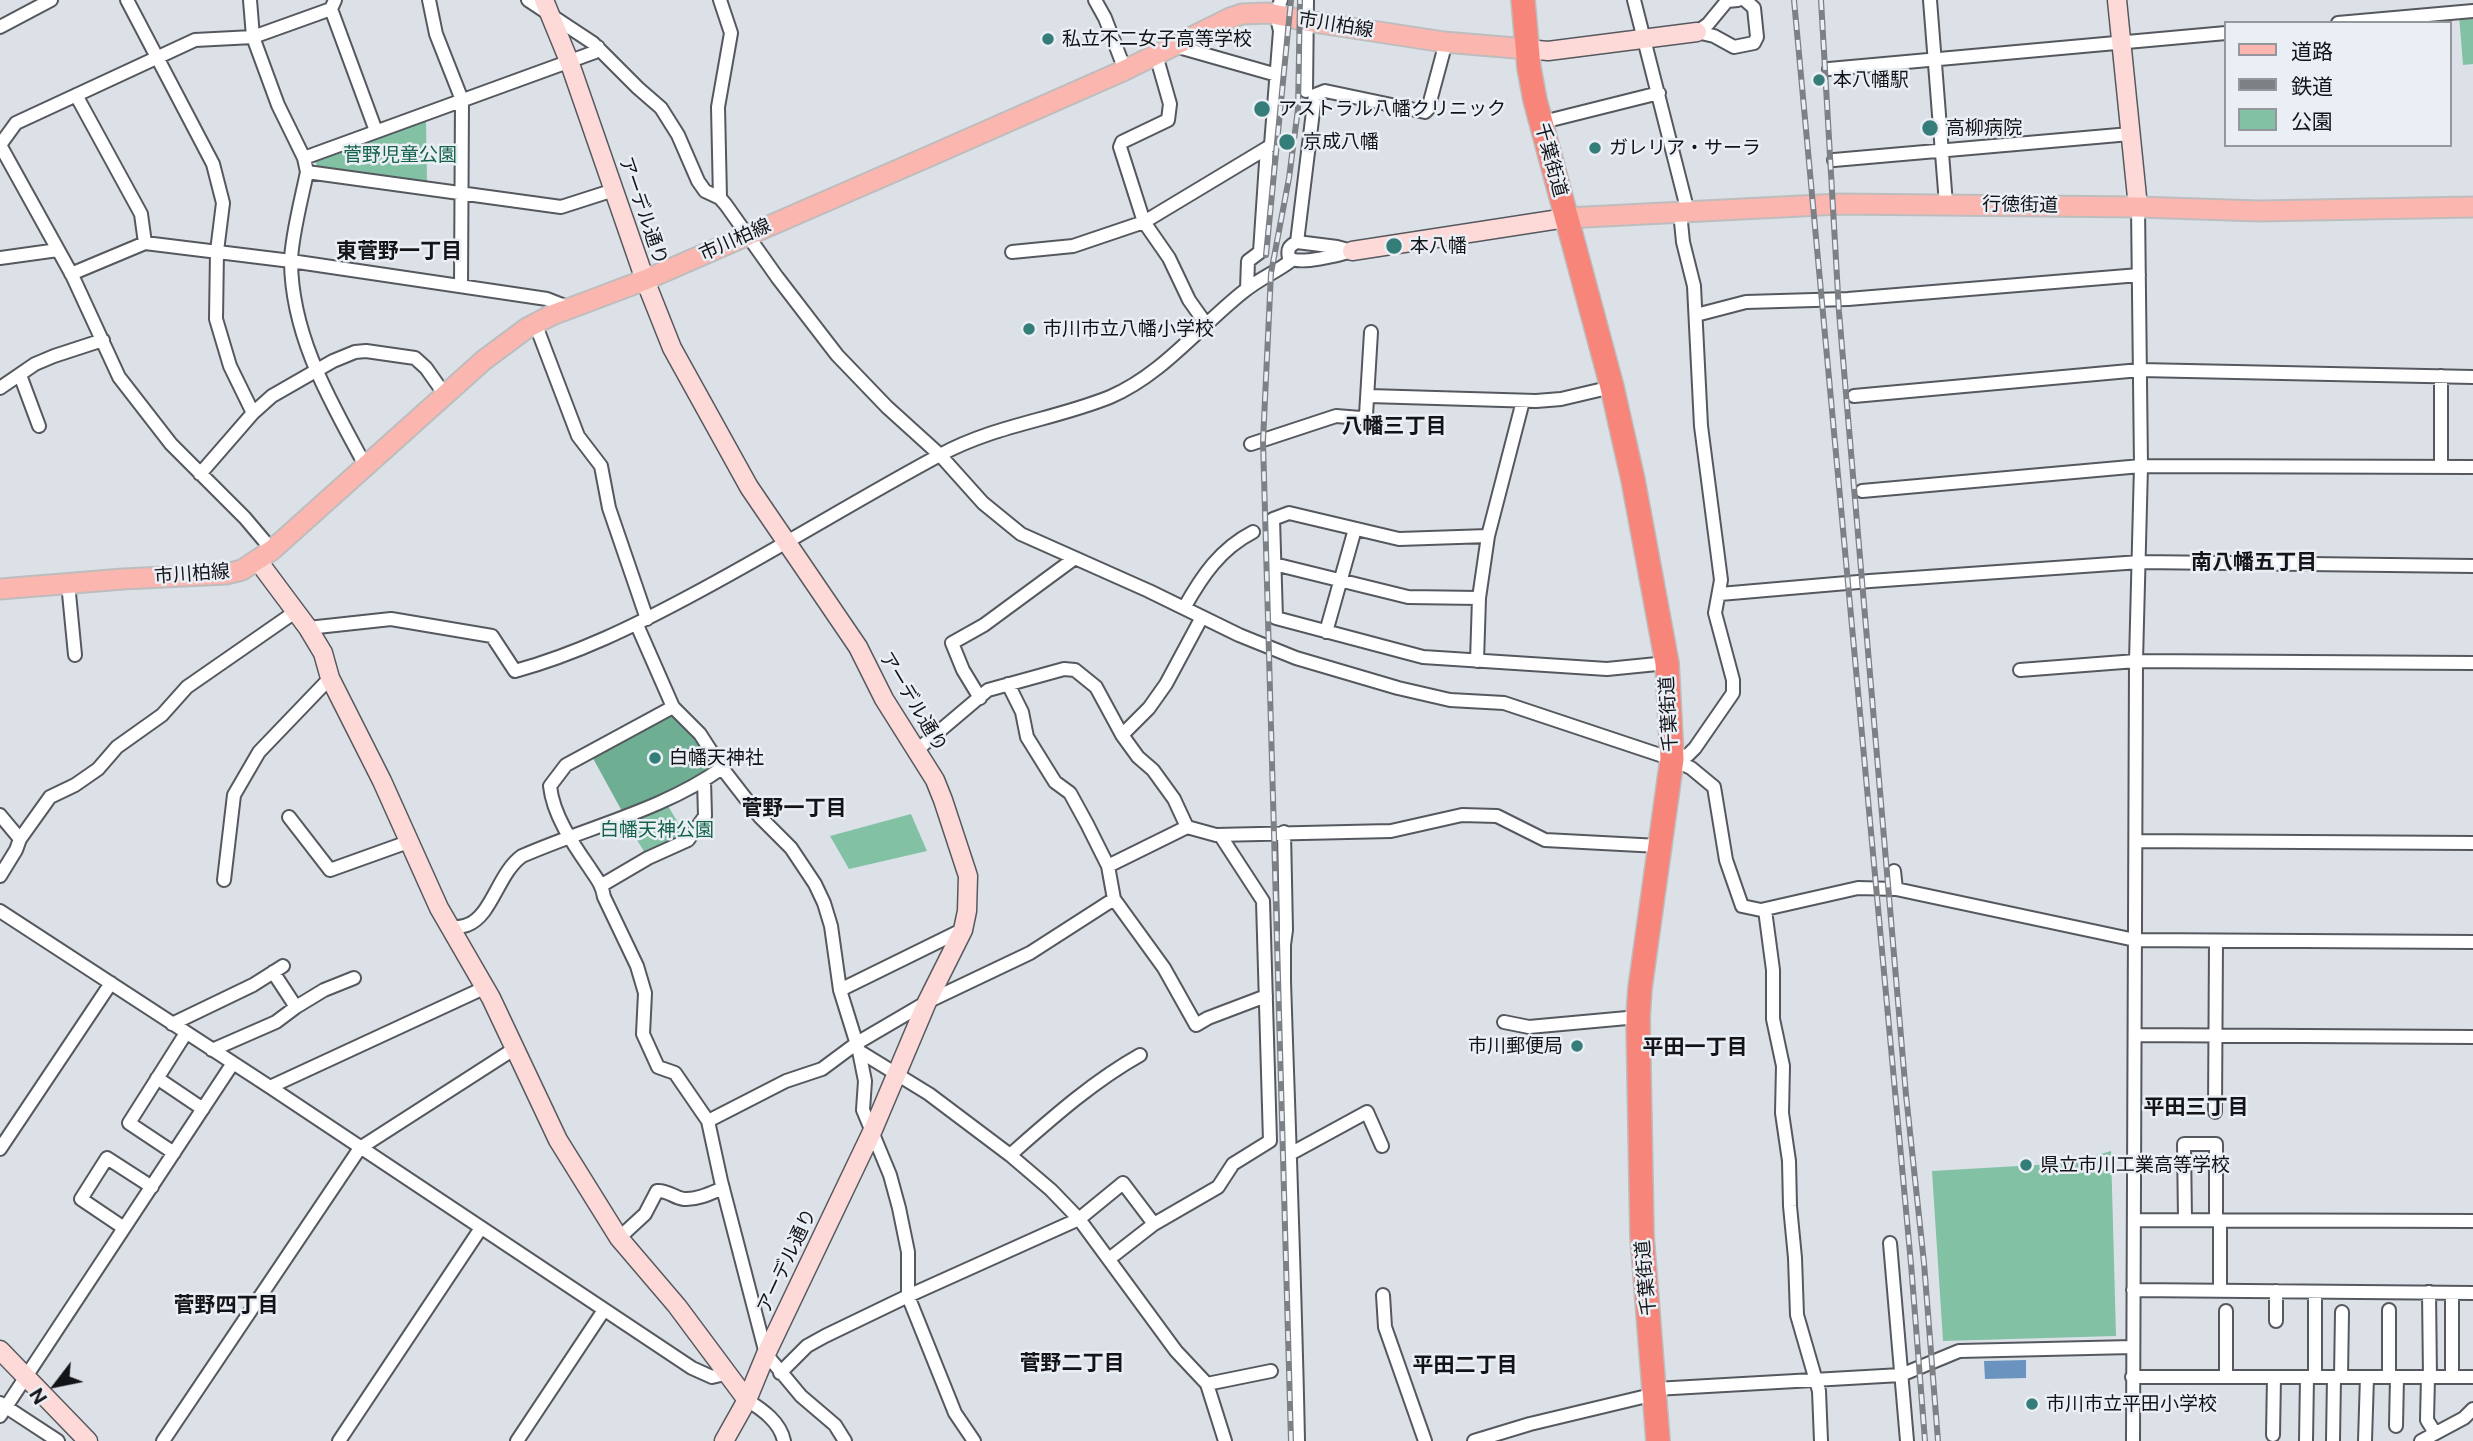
<!DOCTYPE html>
<meta charset="utf-8">
<style>
body{margin:0}
#map{position:relative;width:2473px;height:1441px;overflow:hidden;background:#dce1e7;font-family:"Public Sans","Noto Sans JP",sans-serif}
canvas{display:block}
.legend{position:absolute;left:2224px;top:21px;width:228px;height:126px;box-sizing:border-box;background:#eaeef5;border:2px solid #94979c;margin:0;padding:9px 12px;list-style:none;font-size:21px;color:#131417}
.legend li{display:flex;align-items:center;gap:14px;height:35px}
.legend b{width:35px;border:2px solid #94979c}
.north{position:absolute;left:21px;top:1350px;width:70px;height:70px;-webkit-text-stroke:5px #eaeef5;paint-order:stroke;rotate:238deg;font-size:19px;font-weight:700;line-height:28px;text-align:center;color:#131417}
.north::after{content:'';display:block;margin:auto;width:24px;height:32px;background:#131417;clip-path:polygon(50% 0,100% 100%,50% 72%,0 100%)}
</style>
<div id="map">
<canvas width="2473" height="1441"></canvas>
<ul class="legend">
<li><b style="height:9px;background:#fbb6af"></b>道路</li>
<li><b style="height:9px;background:#7d8084"></b>鉄道</li>
<li><b style="height:19px;background:#83c1a5"></b>公園</li>
</ul>
<div class="north">N</div>
</div>
<script>
const ctx = document.querySelector('canvas').getContext('2d');
ctx.lineJoin = 'round';
function paint(path, color) { ctx.fillStyle = color; ctx.fill(path, 'evenodd'); }
function stroke(path, color, width, dash) { ctx.strokeStyle = color; ctx.lineWidth = width; ctx.lineCap = dash ? 'butt' : 'round'; ctx.setLineDash(dash || []); ctx.stroke(path); }
function label(font, color, halo, rows, align = 'center') {
  ctx.font = font + ' "Public Sans","Noto Sans JP",sans-serif'; ctx.lineWidth = 5; ctx.setLineDash([]); ctx.textBaseline = 'middle'; ctx.strokeStyle = halo; ctx.fillStyle = color; for (const [text, x, y, turn = 0] of rows) {
    ctx.save(); ctx.translate(x, y); ctx.rotate((+turn || 0) * Math.PI / 180); ctx.textAlign = isNaN(turn) ? turn : align; if (halo) ctx.strokeText(text, 0, 0); ctx.fillText(text, 0, 0); ctx.restore();
  }
}
paint(new Path2D(`
 M2473,13V64L2463,65L2459,15Z
 M424,119L426,121L427,182L319,170L315,161L319,158Z
 M664,799L688,840L648,858L623,817Z
 M911,814L927,851L849,869L830,836Z
 M2111,1151L2116,1336L1943,1341L1932,1171L2070,1163Z`), '#83c1a5');
paint(new Path2D(`
 M673,707L722,768L623,813L589,751Z`), '#6eae92');
paint(new Path2D(`
 M2026,1360V1378L1985,1379L1984,1361Z`), '#6a94bf');
const street = new Path2D(`
 M127,0L213,164L223,203L217,251L216,319L230,366L253,413
 M250,0L253,37L278,105L304,158L307,172C302,197 291,238 291,262C292,338 331,402 366,467
 M335,0L331,9L376,131
 M429,0L436,34L462,100L461,286
 M528,0L593,43L638,88L661,108L678,135L698,181L705,191L720,198L726,205L777,277L837,355L887,407L940,455L983,503L1021,534L1149,591L1239,635L1296,658L1398,688L1450,700L1504,703L1672,759L1691,768L1714,787L1726,860L1742,906L1761,910L1858,888L1896,889L2135,940L2473,942
 M720,0L731,33L718,107L720,198
 M1095,0L1105,18L1125,70
 M1634,0L1688,212
 M1930,0L1946,204
 M2338,23L2473,11
 M0,27L51,0
 M1697,32L1714,36L1734,47L1754,43L1757,37L1754,8L1745,0
 M1697,32L1708,24L1727,1L1738,0
 M1175,46L1277,75
 M1156,55L1170,104L1168,120L1122,142L1120,147L1144,222L1169,258L1189,300L1206,324
 M1829,69L2226,33
 M1306,91L1307,0
 M76,95L141,214L145,243
 M1551,120L1659,93
 M0,145L72,275L119,377L171,444L245,518L272,550
 M0,145L16,123L195,40L253,37L331,9
 M304,158L595,52L598,47
 M1834,160L2130,134
 M307,172L561,207L614,190
 M1297,242L1315,95L1325,91L1425,112L1428,109L1446,42
 M1297,242L1337,247L1352,251C1339,255 1300,265 1289,258C1287,249 1289,246 1297,242Z
 M1012,252L1073,246L1144,222L1267,148L1271,145L1280,31L1276,14L1281,0
 M0,258L58,250
 M71,274L145,243L291,261L547,299L570,308
 M1247,289L1248,261L1260,252L1267,148
 M1696,315L1746,302L1848,299L2139,275
 M535,323L578,436L601,466L609,508L647,619
 M20,375L39,426
 M0,388L35,364L54,356L103,340
 M1369,396L1536,401L1561,399L1612,387
 M1854,396L2140,370L2473,377
 M1251,444L1336,416L1361,418L1366,415L1371,332
 M2441,467V376
 M200,474L253,413L272,396L333,361L355,352L366,351L415,358L426,368L445,395
 M1862,491L2141,466L2473,467
 M1488,536L1399,539L1289,513L1273,519L1276,618L1423,657L1607,669L1667,663
 M1274,564L1408,597L1479,598
 M68,583L75,655
 M1720,594L1870,581L2140,562L2473,566
 M1184,608C1202,576 1220,549 1253,532
 M637,625L673,707L700,734L722,768L760,817L791,848L815,884L824,903L831,926L840,990L859,1051L865,1081L863,1110L890,1175L899,1208L908,1252V1296L955,1413L974,1441
 M308,628L391,619L492,636L515,671C577,654 634,626 690,596C775,551 856,500 940,455C995,425 1053,420 1110,397C1162,375 1200,326 1243,292C1260,278 1275,273 1292,260
 M1326,632L1355,529
 M1477,661L1479,598L1488,536L1523,401
 M2020,670L2136,661L2473,663
 M980,698L963,670L952,643L984,625L1075,558
 M673,707L566,765L550,786C553,815 573,844 589,867C596,878 602,884 604,897L637,966L645,993L643,1034L658,1067L675,1073L708,1121L721,1181L766,1354L801,1396L835,1425L845,1441
 M1122,735L1149,708L1166,684L1202,617
 M917,750L988,690L1064,669L1075,670L1096,687L1122,735L1138,757L1153,770L1174,799L1187,827
 M1672,759L1688,755L1695,748L1733,693V680L1715,613L1721,580L1701,426L1694,286L1683,242L1680,212
 M0,815L20,839
 M289,817L330,870L408,842
 M1284,832L1286,930L1284,945V981C1289,1135 1295,1288 1298,1441
 M2136,841L2473,843
 M1108,866L1187,827L1216,835L1391,831L1462,815L1497,816L1545,840L1659,846
 M1894,871L1896,889
 M0,876L16,850L20,839L50,797L75,785L98,769L117,747L162,715L187,687L295,612
 M224,880L234,795L259,752L330,678
 M602,885L648,858L688,840L705,816L704,780
 M1114,899L1164,968L1196,1025L1208,1018L1266,996
 M1765,910L1773,970V1019L1783,1066L1782,1113L1789,1161L1790,1206L1795,1258L1797,1315L1819,1391L1821,1441
 M0,911L270,1087L692,1368L712,1377L725,1374
 M450,928C456,927 462,927 467,925C492,916 498,873 522,856C588,827 663,810 722,768
 M840,990L962,930
 M296,1007L324,990L354,978
 M1504,1022L1529,1027L1638,1017
 M172,1024L253,985L283,966
 M2135,1035L2473,1037
 M212,1050L276,1022L296,1007L273,972
 M859,1051L929,1094L1010,1155L1051,1190L1079,1219L1176,1351L1207,1384L1225,1441
 M157,1078L203,1109
 M270,1087L484,988
 M2215,1112L2216,941
 M708,1121L786,1081L822,1069L857,1043L927,1002L1030,953L1114,899L1108,866L1087,824L1070,793L1055,782L1027,737L1022,712L1008,684
 M0,1149L111,983
 M174,1153L129,1123L186,1033
 M1290,1154L1367,1112L1382,1146
 M1010,1155C1051,1119 1092,1082 1140,1055
 M2134,1220L2473,1221
 M2185,1220L2184,1144H2216V1220
 M124,1228L81,1199L107,1158L152,1187
 M619,1238L645,1214L657,1191C668,1190 674,1198 684,1199C697,1200 711,1193 723,1188
 M1890,1243L1907,1441
 M1109,1259L1154,1224L1218,1187L1233,1164L1270,1141L1263,901L1220,835
 M2220,1289V1221
 M2133,1290L2473,1293
 M2276,1291V1321
 M2315,1292V1377
 M2429,1292L2430,1377
 M1383,1295L1385,1327L1425,1441
 M2226,1311V1377
 M780,1373L807,1346L825,1336L908,1296L1079,1219L1123,1183L1154,1224
 M2132,1377H2473
 M2341,1377L2342,1312
 M2389,1377V1310
 M2428,1377L2427,1420L2435,1433
 M2452,1377V1293
 M1207,1384L1271,1371
 M747,1400C763,1410 780,1422 784,1441
 M0,1403L58,1441
 M0,1416L233,1063
 M2396,1426L2397,1377
 M2273,1435L2274,1377
 M163,1441L360,1148L514,1049
 M339,1441L481,1228
 M517,1441L604,1310
 M1474,1441L1530,1424L1647,1396L1655,1389L1901,1375L1959,1351L2132,1347
 M2133,1441L2136,661L2141,466L2138,207
 M2306,1441L2307,1377
 M2333,1441L2334,1377
 M2365,1441L2367,1377
 M2421,1441L2464,1418L2473,1409`);
const secondary = new Path2D(`
 M544,0L569,61L645,280L672,348L749,487L858,647L884,699L935,780L943,800L968,876L967,911L963,930L927,1002L872,1132L766,1354L747,1400L724,1441
 M2117,0L2138,207
 M1527,49L1548,51L1697,32
 M1352,251L1566,218
 M258,561L308,628L323,653L330,678L382,781L439,908L491,998L558,1140L619,1238L677,1306L747,1400
 M0,1350L88,1441`);
const primary = new Path2D(`
 M1566,218L1840,204L2138,207L2259,211L2473,207
 M0,589L123,579L226,574L242,570L272,550L484,360L527,328L552,315L645,280L939,152L1125,70L1230,18L1242,14L1268,13L1307,21L1444,42L1527,49`);
const highway = new Path2D(`
 M1523,0L1529,68L1535,100L1612,387L1633,480L1667,663L1672,759L1640,988L1638,1017L1642,1236L1658,1441`);
stroke(street, '#55595f', 16);
stroke(secondary, '#55595f', 21);
stroke(primary, '#bdbdbe', 23);
stroke(highway, '#bdbdbe', 26);
stroke(street, '#fff', 12);
stroke(secondary, '#fddad7', 18);
stroke(primary, '#fbb6af', 19);
stroke(highway, '#f8857a', 23);
const rail = new Path2D(`
 M1794,0L1911,1264L1925,1441
 M1821,0L1839,312L1906,1095L1924,1263L1938,1441
 M1266,255L1291,0
 M1291,1441L1263,441L1271,273L1289,178L1298,109L1300,0`);
stroke(rail, '#7d8084', 6);
stroke(rail, '#eaeef5', 3.5, [10]);
for (const [x, y, r, color] of [
 [1048,39,7,"#357d79"],
 [1819,80,7,"#357d79"],
 [1262,109,9,"#357d79"],
 [1930,128,9,"#357d79"],
 [1287,142,9,"#357d79"],
 [1595,148,7,"#357d79"],
 [1394,246,9,"#357d79"],
 [1029,329,7,"#357d79"],
 [655,758,7,"#357d79"],
 [1577,1046,7,"#357d79"],
 [2026,1165,7,"#357d79"],
 [2032,1404,7,"#357d79"]
]) { const dot = new Path2D(); dot.arc(x, y, r, 0, 2 * Math.PI); ctx.fillStyle = color; ctx.fill(dot); stroke(dot, '#eaeef5', 2.5); }
label('19px', '#131417', '#eaeef5', [
 ["市川柏線",1336,25,9],
 ["千葉街道",1551,160,75],
 ["行徳街道",2020,205,1],
 ["アーデル通り",643,211,71],
 ["市川柏線",735,240,-24],
 ["市川柏線",192,574,-4],
 ["アーデル通り",913,702,59],
 ["千葉街道",1669,714,-93],
 ["アーデル通り",787,1261,-65],
 ["千葉街道",1646,1278,-95]
]);
label('19px', '#131417', '#eaeef5', [
 ["私立不二女子高等学校",1062,39],
 ["本八幡駅",1833,80],
 ["アストラル八幡クリニック",1278,109],
 ["高柳病院",1946,128],
 ["京成八幡",1303,142],
 ["ガレリア・サーラ",1609,148],
 ["本八幡",1410,246],
 ["市川市立八幡小学校",1043,329],
 ["白幡天神社",669,758],
 ["市川郵便局",1563,1046,"right"],
 ["県立市川工業高等学校",2040,1165],
 ["市川市立平田小学校",2046,1404]
], 'left');
label('19px', '#136348', '#eaeef5', [
 ["菅野児童公園",400,155],
 ["白幡天神公園",657,830]
]);
label('bold 21px', '#131417', '#eaeef5', [
 ["東菅野一丁目",399,252],
 ["八幡三丁目",1394,427],
 ["南八幡五丁目",2254,563],
 ["菅野一丁目",794,809],
 ["平田一丁目",1695,1048],
 ["平田三丁目",2196,1108],
 ["菅野四丁目",226,1306],
 ["菅野二丁目",1072,1364],
 ["平田二丁目",1465,1366]
]);
</script>
